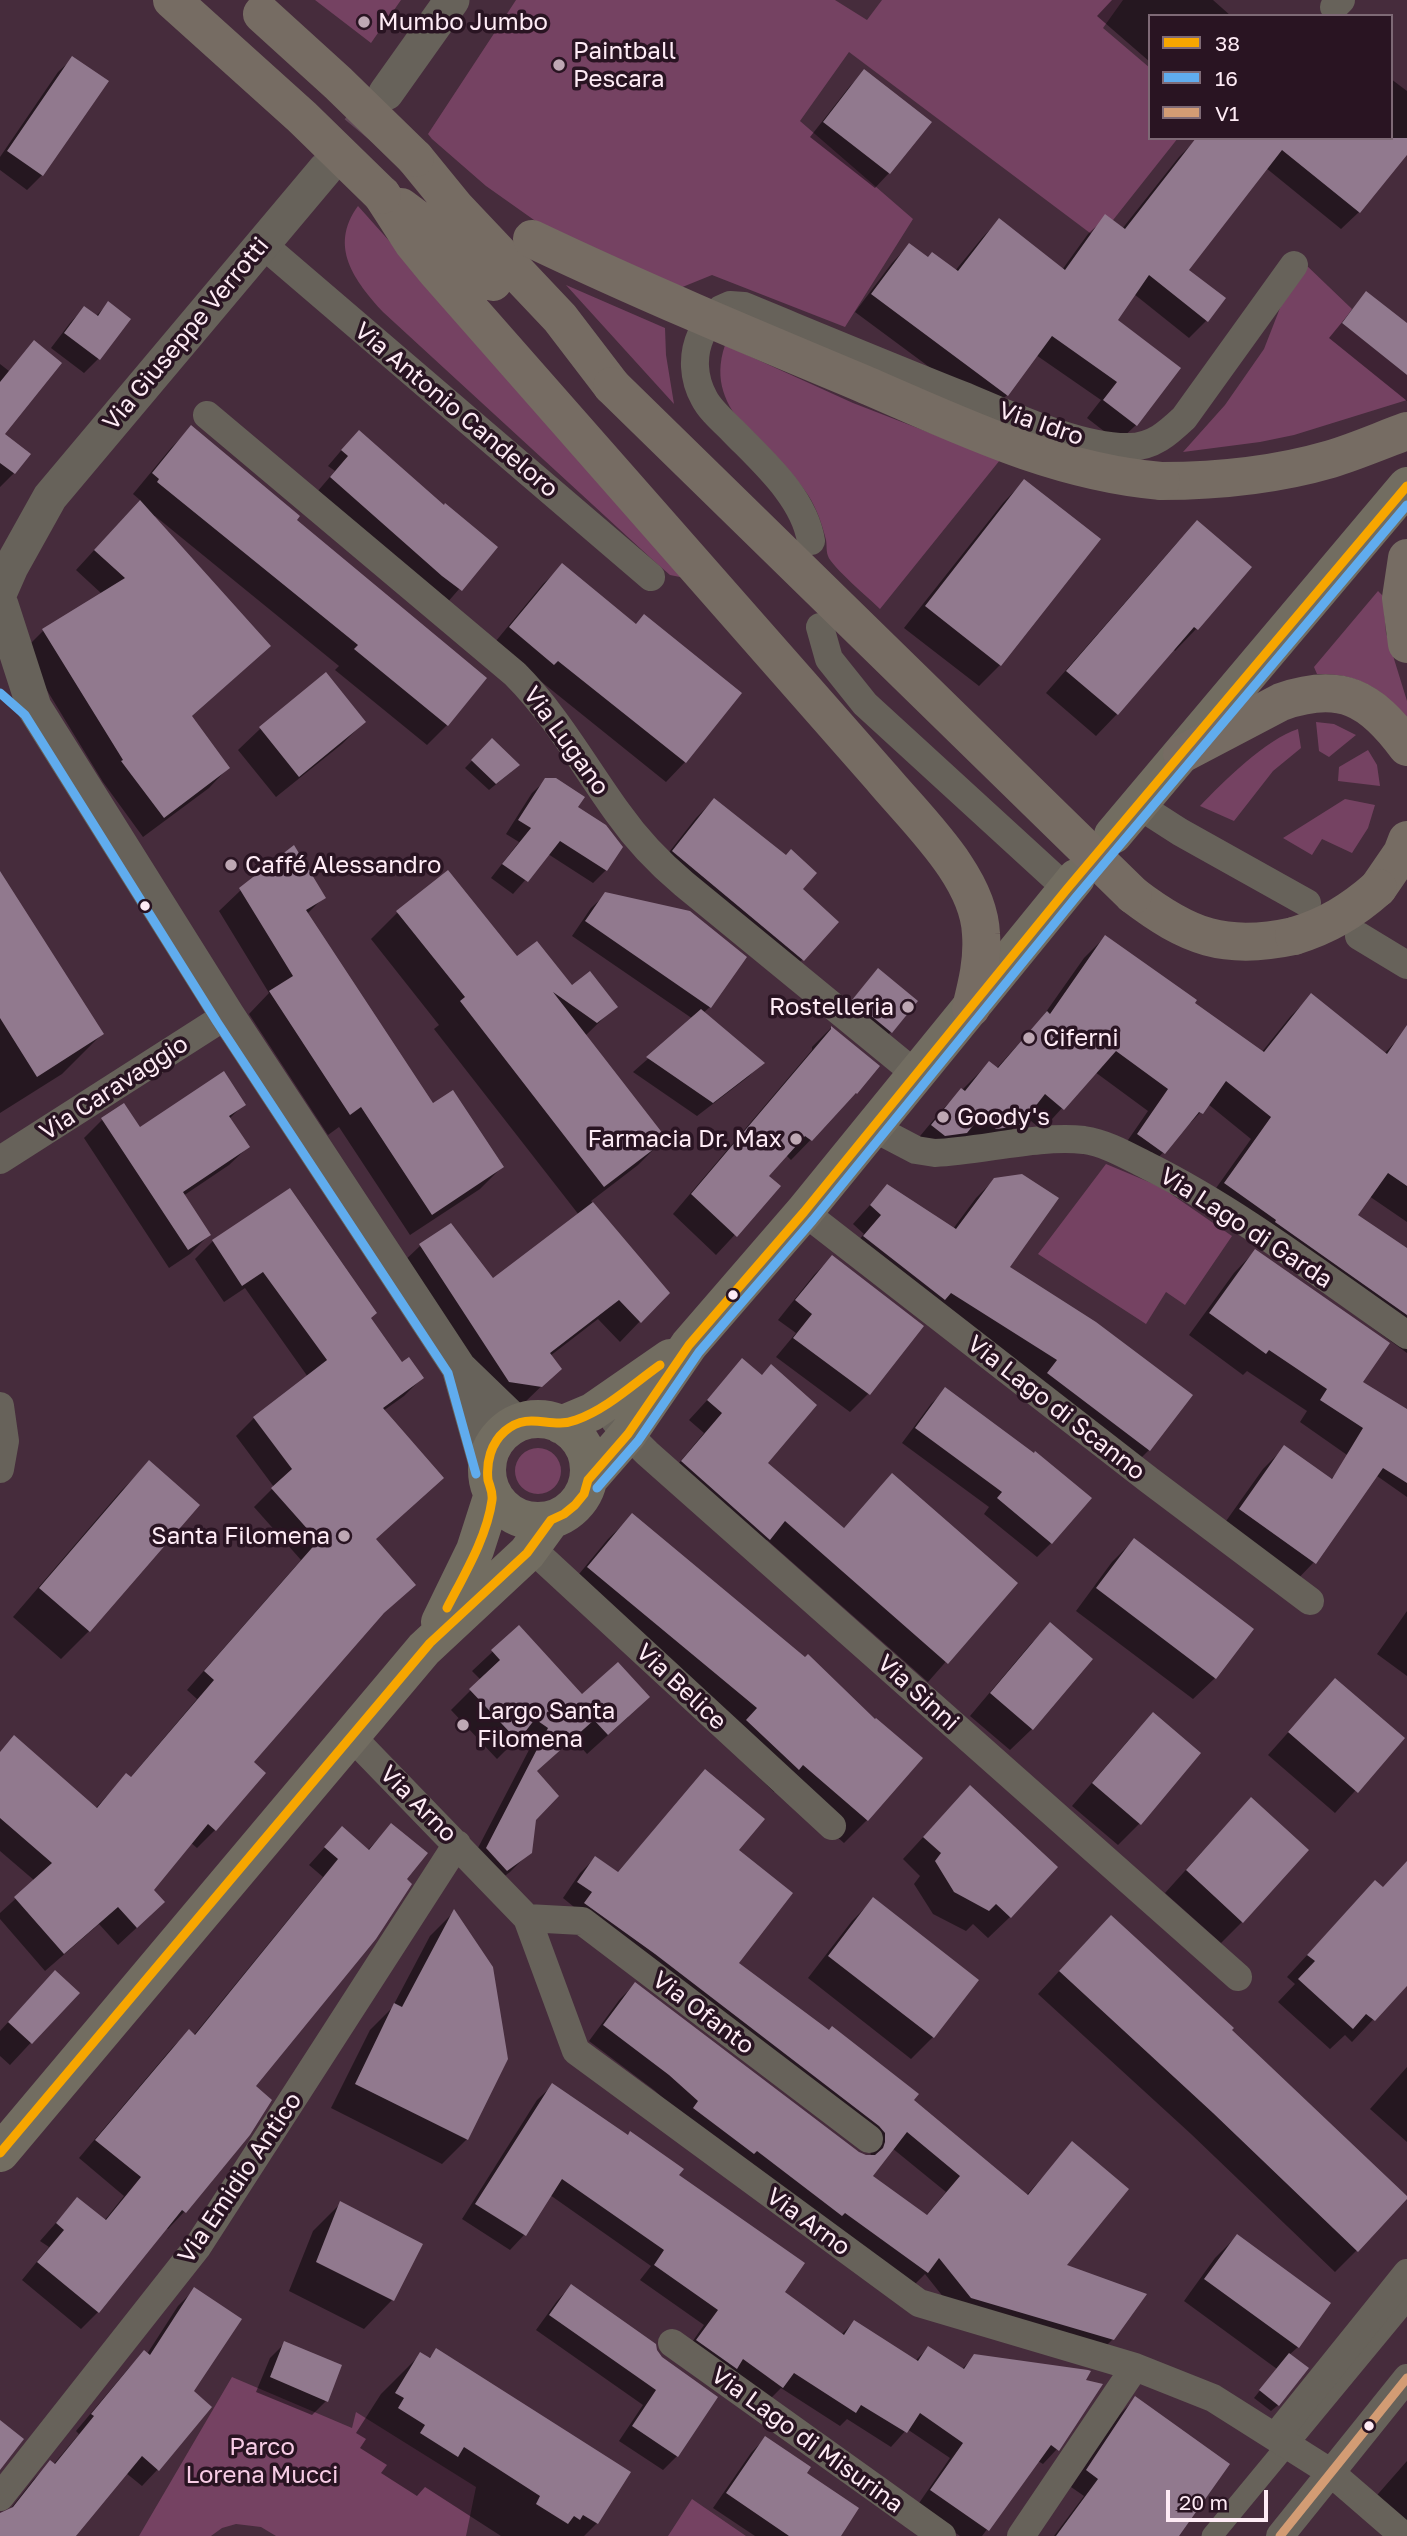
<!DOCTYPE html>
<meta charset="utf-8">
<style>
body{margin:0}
#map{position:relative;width:1407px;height:2536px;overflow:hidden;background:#462c3c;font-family:"Golos Text",sans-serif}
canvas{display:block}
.legend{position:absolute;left:1148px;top:14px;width:245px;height:126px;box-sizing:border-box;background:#291422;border:2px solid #7e6a76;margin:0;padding:9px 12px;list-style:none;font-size:21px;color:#feebf5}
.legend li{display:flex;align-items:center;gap:14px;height:35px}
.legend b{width:35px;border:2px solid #7e6a76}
.scale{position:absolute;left:1166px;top:2490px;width:102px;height:32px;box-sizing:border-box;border:4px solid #feebf5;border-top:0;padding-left:9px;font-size:21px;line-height:24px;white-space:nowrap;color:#feebf5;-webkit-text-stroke:5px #291422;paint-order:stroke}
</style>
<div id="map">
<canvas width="1407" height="2536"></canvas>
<ul class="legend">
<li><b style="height:9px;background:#f7a600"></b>38</li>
<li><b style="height:9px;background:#60acee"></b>16</li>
<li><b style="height:9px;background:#d39c74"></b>V1</li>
</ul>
<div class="scale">20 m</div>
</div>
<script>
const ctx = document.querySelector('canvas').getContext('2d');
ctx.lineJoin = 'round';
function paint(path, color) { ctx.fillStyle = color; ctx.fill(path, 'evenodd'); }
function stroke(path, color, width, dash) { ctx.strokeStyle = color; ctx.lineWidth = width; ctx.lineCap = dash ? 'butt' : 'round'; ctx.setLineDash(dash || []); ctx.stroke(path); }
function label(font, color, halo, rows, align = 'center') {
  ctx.font = font + ' "Golos Text",sans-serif'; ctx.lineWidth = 7; ctx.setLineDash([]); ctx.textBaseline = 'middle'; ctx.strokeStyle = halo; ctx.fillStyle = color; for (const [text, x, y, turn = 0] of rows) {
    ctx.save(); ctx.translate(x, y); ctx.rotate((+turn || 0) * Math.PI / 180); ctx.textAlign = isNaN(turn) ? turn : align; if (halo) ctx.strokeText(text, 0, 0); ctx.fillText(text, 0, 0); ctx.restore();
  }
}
paint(new Path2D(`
 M315,0H401L371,43Z
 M516,0H835L867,20L882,0H1123L1103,28L1150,68V138H1178L1098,239L849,52L800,121L913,219L845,327L712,275L680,288L551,232L486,186L432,139L428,134Z
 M358,206L685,572L680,577L670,575L655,562L383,312C355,281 328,247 358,206Z
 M1304,263L1352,309L1342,323L1407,375V400L1294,435L1260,442L1183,452L1225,405L1264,349L1289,285Z
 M566,285L665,328L666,355L674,404Z
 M725,345L853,403L1000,460L880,609C871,600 831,566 828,556C826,551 827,545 826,540C822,524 817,509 808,495C776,445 701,416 725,345Z
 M1378,591L1383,596L1386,633L1407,701V722C1386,688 1356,673 1317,674L1314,667Z
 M1316,722L1334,724L1356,735L1329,757L1319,751Z
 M1298,729L1301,748L1273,771L1234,821L1200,806C1223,782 1266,739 1298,729Z
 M1368,750L1377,765L1380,786L1338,781L1339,767Z
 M1345,799L1375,805L1368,828L1352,853L1322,839L1312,855L1283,838Z
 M1106,1164L1161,1187L1232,1236L1185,1305L1166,1292L1146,1324L1038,1254Z
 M515 1471a23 23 0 1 1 46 0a23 23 0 1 1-46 0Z
 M232,2377L352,2428L356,2412L476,2487L466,2536H276L261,2527L236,2524L222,2528L211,2536H139Z
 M692,2499L746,2536H668Z`), '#754262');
paint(new Path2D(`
 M1112,0H1213L1231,16H1150V62L1097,16Z
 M73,58L106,81L42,175L27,190L0,170V157L58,72Z
 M864,72L889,173L875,188L810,137L850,86Z
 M1391,79L1407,91V152L1359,212L1341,229L1266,168L1187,270L1206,321L1189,338L1134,294L1116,320L1136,425L1118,442L1087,418L1101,400L1036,355L1007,395L990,412L855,312L892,263L909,245L927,259L955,271L982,238L999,220L1062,270L1088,234L1106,217L1122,229L1179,157L1197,139L1391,138Z
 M1366,293L1407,326V401L1329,338Z
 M108,304L98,359L84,373L51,348L70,323L84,308L95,317Z
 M34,342L2,435L14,473L0,487V364L9,371Z
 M192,427L294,520L447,725L427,745L335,670L339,666L155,516L153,518L249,665L191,717L228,768L209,788L143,837L103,782L23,651L43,631L102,594L76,570L140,500L133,494L171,448Z
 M345,446L443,507L496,547L446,604L317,492L335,471L328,466Z
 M1024,481L1000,665L979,686L904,628L1003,503Z
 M1197,523L1249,567L1196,629L1175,651L1173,649L1117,714L1096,736L1046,693L1176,544Z
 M563,565L635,626L739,694L685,762L666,782L538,679L491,647L543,584Z
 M326,674L364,722L342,744L276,797L238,750L260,729Z
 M492,740L511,772L489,790L465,768Z
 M546,780L606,870L593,883L548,854L513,894L491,878L519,842L506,834L532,793Z
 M714,800L800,889L803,959L784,978L655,870L696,818Z
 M0,875L102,1034L62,1074L0,1113Z
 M241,890L324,897L307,914L432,1106L502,1167L480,1189L410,1235L339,1127L328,1135L249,1014L269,993L219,911Z
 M606,894L710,1007L703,1013L762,1063L748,1077L697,1116L633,1072L693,1019L572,936L591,908Z
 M397,913L517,959L572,987L616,1006L585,1036L665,1138L638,1165L591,1201L667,1293L620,1342L598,1319L550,1356L559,1369L521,1406L489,1401L400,1265L420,1246L493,1281L579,1215L434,1029L439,1025L371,939Z
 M1105,937L1261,1053L1290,1017L1311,996L1384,1054L1401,1036L1407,1041V1222L1369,1196L1355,1216L1407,1250V1353L1204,1205L1251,1139L1208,1104L1143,1174L1117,1156L1148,1111L1095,1072L1042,1130L1025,1116L996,1147H911L940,1112L989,1063L996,1069L1041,1019L1084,958Z
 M878,970L891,1032L876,1046L839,1015Z
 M831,1028L878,1066L856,1093L791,1160L786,1155L767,1176L779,1187L716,1255L673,1214L812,1050V1047Z
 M244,1104L229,1119L248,1147L229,1165L183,1196L209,1235L190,1254L169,1268L84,1138L102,1120L139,1129Z
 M995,1179L1008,1268L1190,1396L1149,1450L1131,1468L846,1255L864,1234L853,1224L887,1186L953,1229L976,1198Z
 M213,1241L369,1318L401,1365L422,1378L404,1396L383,1411L375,1540L414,1585L374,1622L251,1762L215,1830L197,1848L190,1842L151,1890L145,1920L118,1945L99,1924L45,1971L0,1919V1913L35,1881L0,1851V1752L95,1809L126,1775L130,1778L197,1699L187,1690L301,1560L254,1507L274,1487L236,1436L254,1418L308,1377L245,1288L224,1302L195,1259Z
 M1255,1251L1360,1383L1407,1412V1497L1300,1422L1307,1411L1247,1371L1243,1375L1189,1335L1234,1273Z
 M832,1257L868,1394L850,1412L776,1357L796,1333L778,1320L814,1275Z
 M743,1361L766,1463L843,1529L873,1495L1015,1583L928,1682L767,1540L750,1557L664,1481L704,1433L689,1420Z
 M945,1390L1051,1543L1037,1557L984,1514L989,1507L902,1443L931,1404Z
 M1284,1448L1330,1480L1336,1474L1314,1562L1293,1584L1219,1531L1263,1469Z
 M149,1463L89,1631L61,1659L13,1617L121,1491Z
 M632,1516L867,1820L844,1843L779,1787L774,1792L565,1591L608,1539Z
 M1134,1540L1215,1678L1193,1699L1076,1611L1112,1562Z
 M1407,1611V1676L1377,1654Z
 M1050,1624L1091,1659L1032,1729L1010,1750L970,1716L1029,1646Z
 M519,1627L582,1697L628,1717L587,1754L573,1738L536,1772L530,1852L510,1872L486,1890L467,1869L530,1748L516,1740L497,1759L451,1710L481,1680L472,1671Z
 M1335,1680L1403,1738L1335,1813L1268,1755Z
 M1153,1714L1199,1753L1139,1824L1118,1845L1072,1806L1132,1736Z
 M705,1771L736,1851V1963L911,2100L1026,2196L1072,2144L1064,2266L1113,2339L1097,2355L956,2313L925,2274L912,2287L684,2117L654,2090L589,2041L620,1999L635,1984L858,2154L871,2157L870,2149L563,1898L580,1873L595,1858L617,1873ZM892,2148L946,2192L925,2217L870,2177Z
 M949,1809L1010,1917L988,1938L973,1924L966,1931L933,1914L914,1884L920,1876L903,1859Z
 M1230,1821L1242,1922L1221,1943L1165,1893Z
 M391,1825L254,2087L248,2134L184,2212L168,2229L166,2228L98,2312L81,2329L22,2280L49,2247L40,2241L77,2199L104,2221L124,2196L79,2158L172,2048L189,2031L194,2035L323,1877L309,1865L326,1846L367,1851Z
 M1407,1882V1971L1398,1993L1352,2042L1345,2035L1330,2049L1278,2002L1295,1984L1287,1977L1354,1904L1382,1889Z
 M873,1900L977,1980L933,2037L911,2059L808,1978L852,1921Z
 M454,1912L467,2139L442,2164L331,2108L370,2030L392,2008L430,1936Z
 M1090,1938L1230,2031L1357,2250L1335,2272L1191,2134L1038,1994Z
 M77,1993L10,2065L0,2056V2031L34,1994Z
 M1407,2067V2142L1370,2109Z
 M552,2086L677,2176L783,2292L841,2335L854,2322L915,2361L928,2348L962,2369L975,2356L1057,2449L1043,2464L1038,2461L982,2536H960L917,2506L950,2458L907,2429L891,2447L847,2419L840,2426L781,2388L767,2402L683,2355L704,2325L640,2280L651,2266L550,2195L524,2235L510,2250L462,2219L537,2100Z
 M341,2203L421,2245L392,2300L364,2329L289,2291L313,2231Z
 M1237,2236L1298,2347L1289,2355L1278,2405L1271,2411L1254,2398L1277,2369L1184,2301L1215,2258Z
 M571,2286L654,2345L677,2456L663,2470L619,2441L643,2405L536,2330L557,2301Z
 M195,2289L192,2392L158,2469L142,2486L126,2473L75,2534L77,2536H0V2524L8,2512L34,2479L50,2463L53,2465L79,2434L76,2431L128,2369L144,2352L147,2354L178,2306Z
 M284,2344L326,2401L312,2415L256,2392L270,2358Z
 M437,2350L597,2523L584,2536H501L425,2487L417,2496L381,2473L387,2465L360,2448L366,2439L356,2433L381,2394L421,2354L428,2359Z
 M1136,2398L1177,2536H1054L1084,2496L1071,2487L1120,2414Z
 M765,2438L805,2473L839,2536H755L713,2508L751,2453Z
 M1407,2461V2533L1371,2502Z`), '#0007');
paint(new Path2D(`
 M72,56L109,81L43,176L7,151Z
 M864,69L932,122L890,174L823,122Z
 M1196,138H1407V155L1360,213L1282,150L1189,270L1226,298L1208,322L1149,275L1118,320L1181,368L1137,426L1103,400L1117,382L1052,336L1008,396L871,294L909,243L928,257L932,252L958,271L999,218L1065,270L1105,214L1125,229Z
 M1366,291L1407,323V375L1342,323Z
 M108,301L131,319L100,360L64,333L84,306L98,316Z
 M34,340L62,363L5,434L31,454L15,474L0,463V382Z
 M191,425L300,516L297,520L487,678L448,726L354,649L358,645L157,482L159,479L152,473Z
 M359,430L444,505L445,503L498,547L462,591L442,576L330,477L348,456L341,450Z
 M1024,479L1101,539L1001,666L925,606Z
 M140,500L271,646L192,716L230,768L164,818L121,761L123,760L42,629L125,578L94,550Z
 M1197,520L1252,567L1198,630L1194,627L1118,715L1066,671Z
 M562,563L636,624L644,614L742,693L686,763L558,661L554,665L509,627Z
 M326,672L366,722L299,777L259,727Z
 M492,738L520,765L496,784L471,760Z
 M545,778H556L585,797L578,807L606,825L623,847L607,871L560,841L528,882L502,864L531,828L518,820Z
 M714,798L786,855L791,849L817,873L803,889L839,922L804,961L672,851Z
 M294,845L326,898L306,910L433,1103L453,1090L504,1167L432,1215L361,1107L350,1115L269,991L293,976L239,888Z
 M448,870L517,956L537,941L572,985L590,971L618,1007L597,1023L553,992L667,1139L604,1187L460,1001L465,997L396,911Z
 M0,871L104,1034L37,1077L0,1018Z
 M605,892L690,911L747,957L711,1008L585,921Z
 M1105,935L1197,1000L1195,1003L1264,1052L1311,993L1387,1054L1407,1025V1186L1388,1173L1358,1215L1407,1248V1315L1275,1222L1276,1220L1224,1183L1271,1117L1226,1081L1203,1114L1199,1112L1165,1154L1137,1134L1168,1089L1116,1051L1064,1110L1045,1094L1020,1126L996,1129L980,1117L967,1133L945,1136L931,1125L961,1088L965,1091L989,1061L998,1068L1047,1011L1050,1014Z
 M878,968L918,1001L892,1033L852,1000Z
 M701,1009L765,1063L713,1103L646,1057Z
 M831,1026L880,1066L857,1094L856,1093L812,1141L805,1136L769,1176L781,1186L737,1237L691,1194L831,1029Z
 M224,1071L246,1105L229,1116L250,1147L183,1192L211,1235L188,1250L101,1118L124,1103L140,1127Z
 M1022,1174L1059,1198L1010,1267L1096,1322L1193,1395L1150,1451L1047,1373L1057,1360L951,1293L945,1300L863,1236L881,1215L870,1205L887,1184L956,1229L994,1178Z
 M290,1188L377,1313L371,1318L402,1362L409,1357L424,1378L383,1408L444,1478L376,1539L416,1585L384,1613L254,1762L266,1773L216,1831L208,1824L154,1890L165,1902L137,1928L118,1907L64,1954L14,1897L52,1863L0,1818V1752L14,1735L97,1808L126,1773L131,1777L214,1680L204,1671L318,1541L271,1488L292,1469L253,1417L327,1360L263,1272L242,1286L212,1240Z
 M593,1202L670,1293L641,1323L619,1300L550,1353L562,1369L542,1387L509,1382L419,1244L451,1223L493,1278Z
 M1255,1249L1390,1343L1363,1382L1407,1409V1483L1383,1468L1316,1564L1239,1509L1284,1445L1332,1479L1363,1428L1320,1400L1327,1389L1269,1350L1266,1354L1209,1313Z
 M832,1255L924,1326L870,1395L793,1338L812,1314L795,1300Z
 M742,1358L762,1375L771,1364L817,1405L768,1463L844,1528L892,1473L1018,1583L948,1664L785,1521L770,1540L681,1461L722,1413L707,1400Z
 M945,1387L1034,1453L1035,1451L1092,1498L1052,1544L997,1498L1002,1492L915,1428Z
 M149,1460L200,1505L90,1632L39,1588Z
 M632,1513L805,1657L808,1654L875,1719L876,1718L923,1758L868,1821L803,1765L799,1770L746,1720L757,1708L587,1567Z
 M1134,1538L1254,1629L1216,1679L1096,1588Z
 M1050,1622L1093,1659L1033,1730L990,1693Z
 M519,1625L582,1694L618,1662L650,1697L608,1735L594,1720L537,1771L559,1796L536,1820L532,1853L507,1871L486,1848L548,1728L535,1719L518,1741L469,1689L500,1660L491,1650Z
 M1335,1678L1405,1738L1358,1793L1288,1732Z
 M1153,1712L1201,1753L1141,1825L1092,1783Z
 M705,1769L765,1819L739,1850L793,1893L739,1963L829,2030L832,2026L919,2094L914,2100L1028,2195L1072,2141L1129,2189L1067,2265L1147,2294L1114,2340L971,2298L939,2258L928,2273L845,2213L842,2216L757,2151L754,2154L693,2108L698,2101L669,2075L603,2025L635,1982L859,2152L866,2155H875L883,2148L885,2142V2133L879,2126L655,1954L584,1903L592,1892L577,1882L595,1856L618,1872ZM907,2132L960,2176L927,2215L873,2176Z
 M970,1785L1058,1867L1011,1918L996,1904L989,1911L954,1892L935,1861L941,1853L923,1837Z
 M1251,1797L1309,1850L1243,1923L1186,1870Z
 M391,1823L428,1853L407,1879L412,1884L376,1939L256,2086L272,2100L250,2135L186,2213L182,2210L99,2313L37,2262L64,2230L56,2223L77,2197L106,2220L141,2177L95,2140L189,2029L195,2035L338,1859L324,1847L342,1826L369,1850Z
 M1407,1861V1986L1375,2021L1366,2014L1353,2029L1298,1979L1315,1961L1307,1955L1375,1880L1383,1887Z
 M873,1897L979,1980L934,2038L828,1956Z
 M454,1909L493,1967L508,2059L468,2140L355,2084L394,2003L402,2007Z
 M1111,1915L1234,2028L1232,2030L1407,2196V2199L1358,2252L1213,2113L1059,1971Z
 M55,1970L80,1993L32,2044L8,2022Z
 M552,2083L628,2135L630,2131L684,2169L679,2175L805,2263L785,2292L844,2335L854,2320L918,2361L928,2346L964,2369L974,2354L1088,2370L1091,2371L1086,2380L1103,2384L1059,2451L1051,2445L989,2531L930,2490L963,2443L920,2413L907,2433L861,2405L856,2413L794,2373L783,2388L743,2359L737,2369L696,2340L718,2310L654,2265L664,2250L562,2179L526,2236L475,2204Z
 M340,2201L423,2244L394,2301L316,2262Z
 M1237,2234L1331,2303L1299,2348L1204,2279Z
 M571,2284L656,2344L657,2350L662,2357L718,2397L678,2457L632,2426L656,2390L549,2315Z
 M194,2287L242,2319L194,2391L212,2407L159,2471L142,2456L76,2536H0V2513L13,2507L50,2460L55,2464L94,2416L91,2414L144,2350L150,2355Z
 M284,2341L342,2365L328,2402L270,2377Z
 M436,2348L631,2472L598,2524L583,2515L580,2520L574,2516L568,2524L536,2504L540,2496L464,2447L458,2457L420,2433L425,2425L398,2408L404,2398L395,2393L420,2352L430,2358Z
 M1289,2353L1309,2368L1279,2406L1259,2390Z
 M1135,2396L1230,2464L1179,2536H1056L1098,2479L1086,2470Z
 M0,2420L24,2439L0,2470Z
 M765,2436L811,2467L807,2473L859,2508L841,2536H789L726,2493Z`), '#91798e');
stroke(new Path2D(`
 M324,171L360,128L386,93`), '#624958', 35, [35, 18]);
stroke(new Path2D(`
 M1212,2536L1407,2300`), '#67625a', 21);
stroke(new Path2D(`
 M1334,7L1341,0
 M261,243L651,577
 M721,309L730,305L744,306C817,336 889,366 962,395C1008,414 1079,448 1129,447C1153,447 1168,433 1184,418L1294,265
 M701,335C692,355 693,378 704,398C710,410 723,421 733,431C762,461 804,497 811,541
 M207,415L515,674C556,715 584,766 618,813C637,840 659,863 684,884L917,1075
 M820,627L829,659L865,704L1067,889
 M1138,805L1180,832L1307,903
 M1359,936L1407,965
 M874,1128L916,1150L935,1153C982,1151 1038,1135 1084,1140C1106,1143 1128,1156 1148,1166C1240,1212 1323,1277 1407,1335
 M0,1160L227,1015
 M804,1212L1149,1480L1310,1601
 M0,1406L5,1441L0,1469
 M615,1421L647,1453L1238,1977
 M531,1548L832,1826
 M351,1736L527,1918L576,2051L919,2303L1135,2367L1213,2398L1330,2472L1404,2536
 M527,1918L582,1921L869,2139
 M672,2343L942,2536
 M1275,2437L1407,2273
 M0,2497L198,2246L457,1844
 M1021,2536L1135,2367
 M1280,2536L1407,2378`), '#67625a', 28);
stroke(new Path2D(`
 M386,93L452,0
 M0,592L11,567L50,497L324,171
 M1,605L34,707L227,1015L459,1368L517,1424
 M459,1368L488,1471`), '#67625a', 35);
stroke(new Path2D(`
 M1113,835L1407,486
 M487 1470a51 51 0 1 1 102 0a51 51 0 1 1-102 0Z
 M561,1425L592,1412L670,1358
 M588,1480L628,1434L689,1345L804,1212L1076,878
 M440,1622L475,1550L493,1494
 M0,2153L424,1649L527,1553L551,1520`), '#726d61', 38);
stroke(new Path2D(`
 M415,158L455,207L560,318L612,386
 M382,195L413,243L436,271L882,778C918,821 979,877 981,934C983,960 977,984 971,1008
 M401,207L456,248L493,282
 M1161,481C1218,481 1276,475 1331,459C1357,451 1382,440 1407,431
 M1407,558L1401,598L1407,644
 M1182,754L1281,702C1341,681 1371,698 1407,747
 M1378,888L1402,853L1407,840
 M1133,895C1188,937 1225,951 1294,936`), '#766c63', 38);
stroke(new Path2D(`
 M172,0L302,117L382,195
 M262,14L338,83L415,158
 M532,239C639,290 749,336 859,382C957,424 1053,472 1161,481
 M612,386L1133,895
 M1294,936C1327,926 1352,911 1378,888`), '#766c63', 38);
stroke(new Path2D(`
 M447,1608C464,1575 487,1537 492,1500C493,1492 490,1487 488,1480C486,1462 491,1443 505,1431C530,1410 550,1430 576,1420C607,1409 633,1384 660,1365
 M0,2153L430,1643L527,1553L551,1520L564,1514L575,1505L584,1494L588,1480L628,1434L689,1345L804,1212L1067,889L1407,486`), '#f7a600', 9);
stroke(new Path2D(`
 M0,693L25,715L217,1022L448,1373L476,1474
 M597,1488L638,1441L699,1352L813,1220L1076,897L1407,505`), '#60acee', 9);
stroke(new Path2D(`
 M1280,2536L1407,2378`), '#d39c74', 9);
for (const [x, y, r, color] of [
 [364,22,7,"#bea8b4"],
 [559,65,7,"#bea8b4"],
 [231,865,7,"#bea8b4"],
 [145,906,6,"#feebf5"],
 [908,1007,7,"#bea8b4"],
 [1029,1038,7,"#bea8b4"],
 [943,1117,7,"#bea8b4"],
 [796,1139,7,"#bea8b4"],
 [733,1295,6,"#feebf5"],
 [344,1536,7,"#bea8b4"],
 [463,1725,7,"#bea8b4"],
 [1369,2426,6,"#feebf5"]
]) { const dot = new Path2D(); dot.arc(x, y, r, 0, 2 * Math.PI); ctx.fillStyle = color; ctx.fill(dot); stroke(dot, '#291422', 2.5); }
label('24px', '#feebf5', '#291422', [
 ["Mumbo Jumbo",378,22],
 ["Paintball",573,51],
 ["Pescara",573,79],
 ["Caffé Alessandro",245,865],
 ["Rostelleria",894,1007,"right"],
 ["Ciferni",1043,1038],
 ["Goody's",957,1117],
 ["Farmacia Dr. Max",782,1139,"right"],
 ["Santa Filomena",330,1536,"right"],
 ["Largo Santa",477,1711],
 ["Filomena",477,1739]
], 'left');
label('24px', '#feebf5', '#291422', [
 ["Via Giuseppe Verrotti",186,334,-50],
 ["Via Antonio Candeloro",456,410,40],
 ["Via Idro",1041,424,19],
 ["Via Lugano",566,741,54],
 ["Via Caravaggio",114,1088,-33],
 ["Via Lago di Garda",1246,1228,33],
 ["Via Lago di Scanno",1056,1408,38],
 ["Via Belice",681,1687,43],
 ["Via Sinni",918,1693,42],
 ["Via Arno",418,1804,45],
 ["Via Ofanto",703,2013,37],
 ["Via Emidio Antico",240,2178,-56],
 ["Via Arno",808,2222,36],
 ["Via Lago di Misurina",807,2440,36]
]);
label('24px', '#f7cce5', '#291422', [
 ["Parco",262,2447],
 ["Lorena Mucci",262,2475]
]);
</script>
